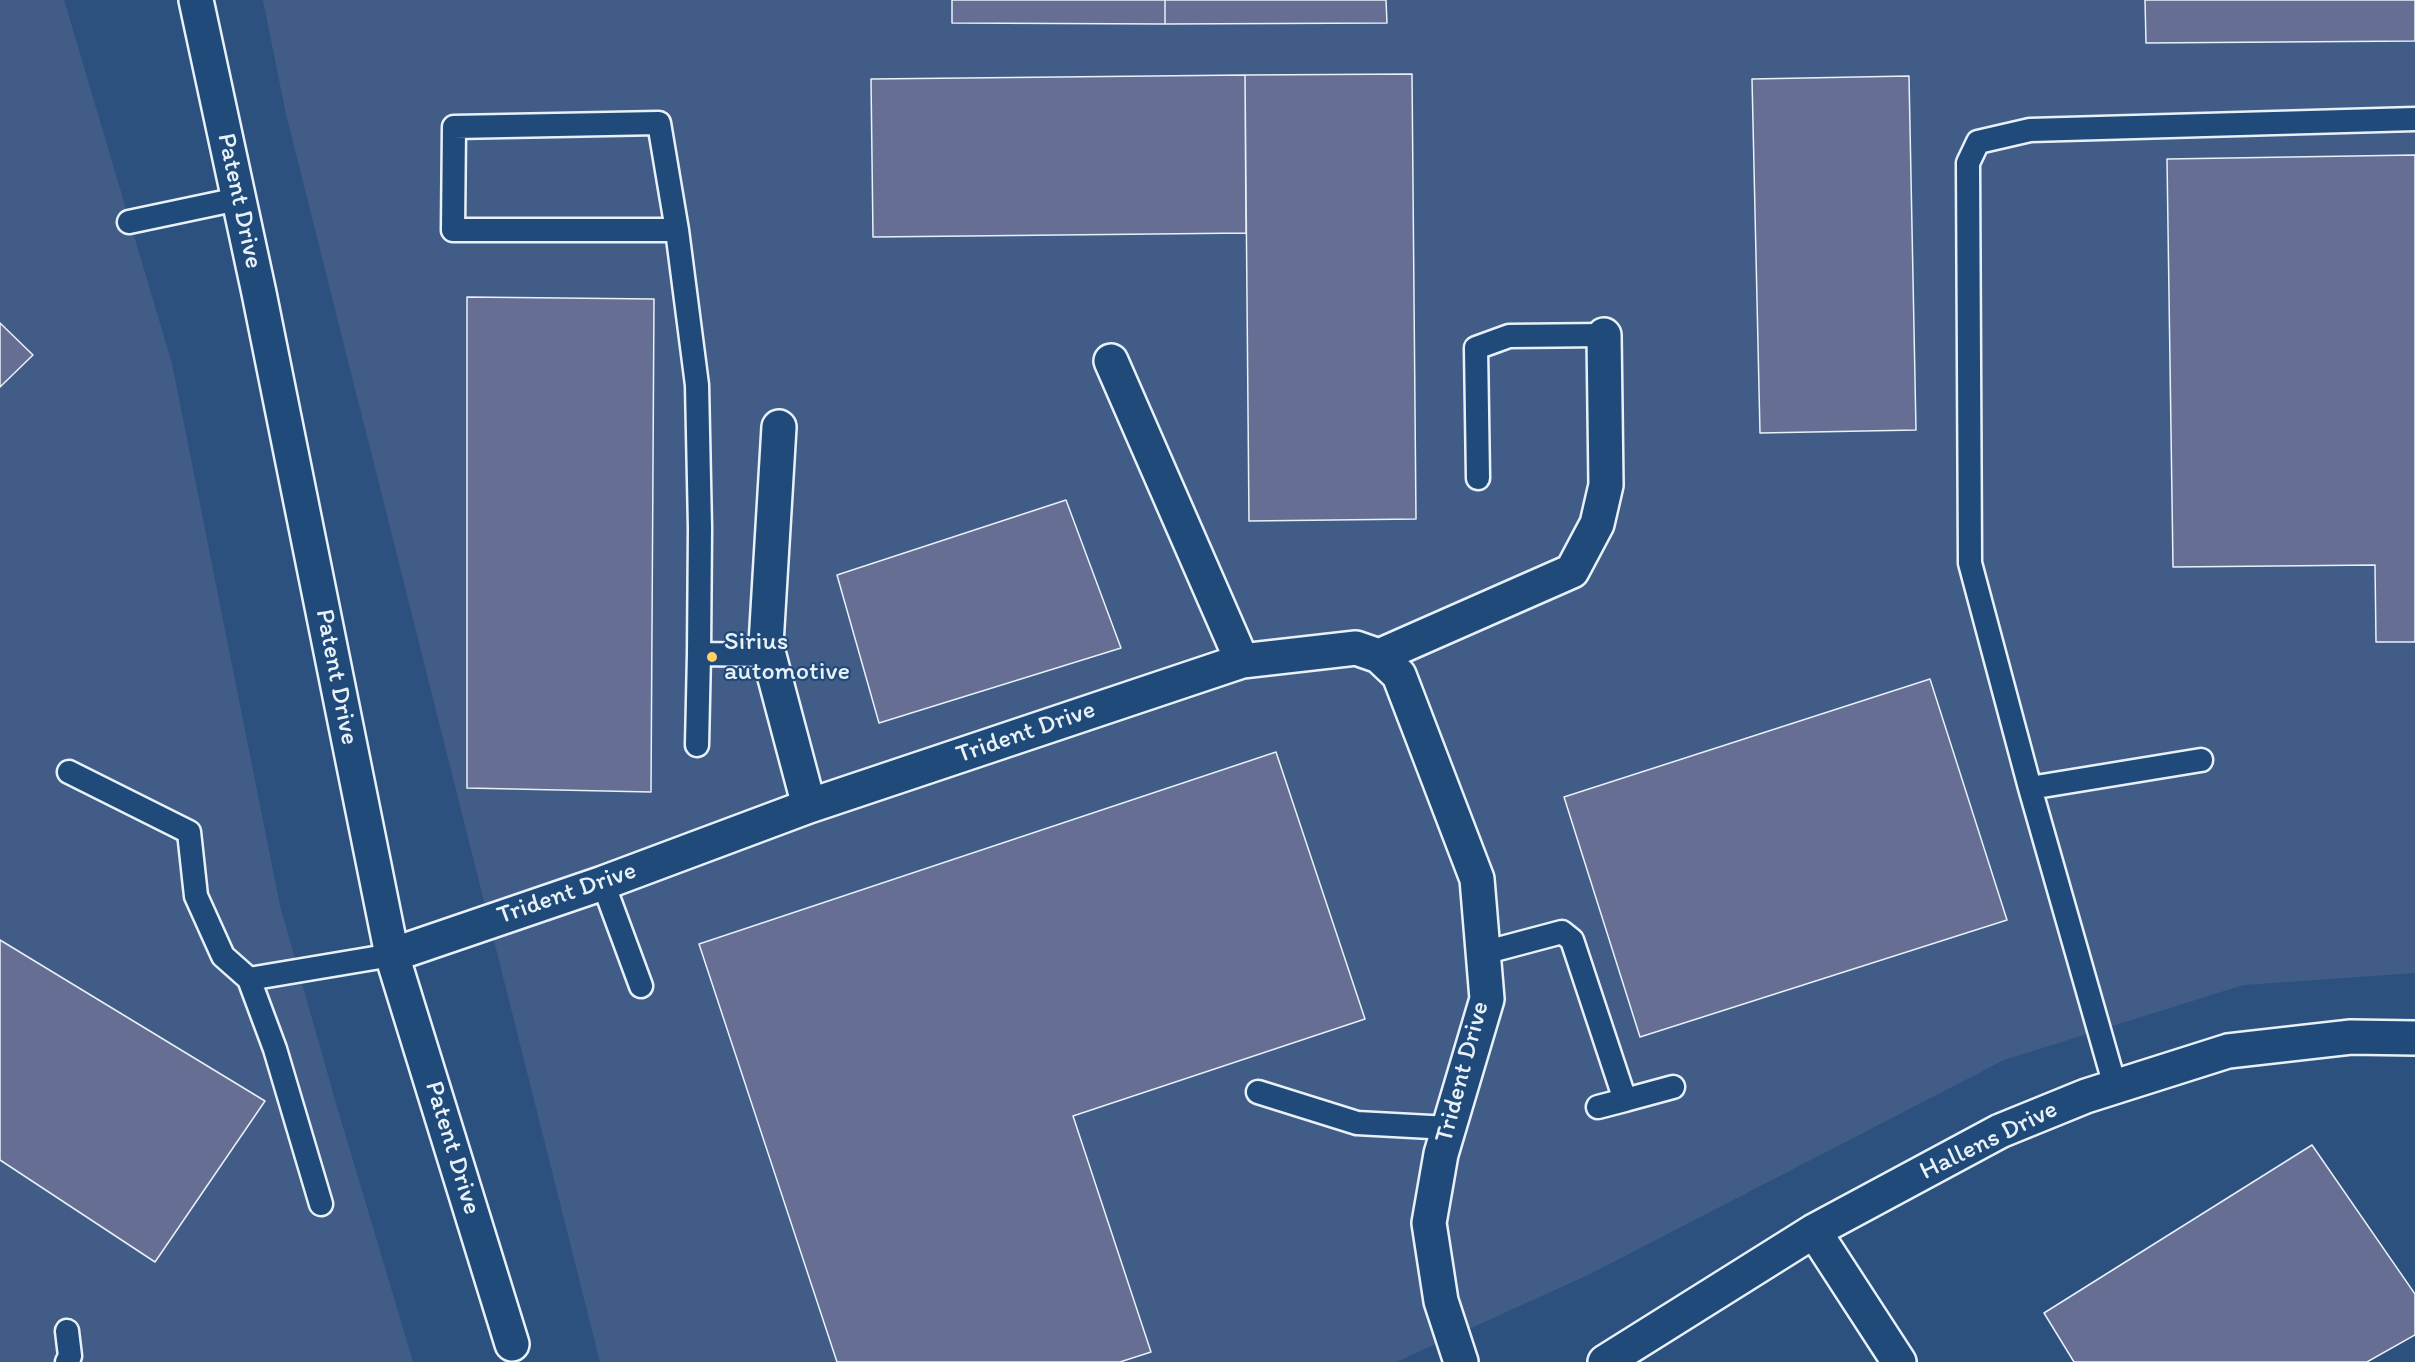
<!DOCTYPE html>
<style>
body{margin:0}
canvas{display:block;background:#2d517f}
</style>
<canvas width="2415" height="1362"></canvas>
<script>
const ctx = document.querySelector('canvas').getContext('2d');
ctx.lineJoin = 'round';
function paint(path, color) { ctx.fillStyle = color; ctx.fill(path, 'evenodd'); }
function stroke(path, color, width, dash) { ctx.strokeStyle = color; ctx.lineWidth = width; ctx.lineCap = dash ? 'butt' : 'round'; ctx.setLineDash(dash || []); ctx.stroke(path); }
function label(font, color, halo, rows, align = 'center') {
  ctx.font = font + ' Itim,sans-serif'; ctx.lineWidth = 4.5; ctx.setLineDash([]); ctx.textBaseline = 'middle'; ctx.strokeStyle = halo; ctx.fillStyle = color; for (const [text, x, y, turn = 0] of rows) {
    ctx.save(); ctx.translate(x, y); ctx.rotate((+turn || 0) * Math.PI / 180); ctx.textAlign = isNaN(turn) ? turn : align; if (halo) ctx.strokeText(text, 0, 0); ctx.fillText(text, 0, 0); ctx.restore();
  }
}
paint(new Path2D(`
 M0,0H64L172,364L280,906L337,1107L413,1362H0Z
 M263,0H2415V973L2243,985L2004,1060L1590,1274L1396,1362H600L286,114Z`), '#415d87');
const building = new Path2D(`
 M952,0H1165V24L952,23Z
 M1165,0H1386L1387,23L1165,24Z
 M2145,0H2415V41L2146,43Z
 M1412,74L1416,519L1249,521L1245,75Z
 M1245,75L1246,233L873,237L871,79Z
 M1909,76L1916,430L1760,433L1752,79Z
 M2415,155V642H2376L2375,565L2173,567L2167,159Z
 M467,297L654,299L651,792L467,788Z
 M0,323L33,355L0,387Z
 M1066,500L1121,648L879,723L837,575Z
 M1930,679L2007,920L1640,1037L1564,797Z
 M1276,752L1365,1019L1073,1116L1151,1352L1120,1362H837L699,944Z
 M0,940L265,1101L155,1262L0,1160Z
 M2312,1145L2415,1294V1335L2367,1362H2074L2044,1313Z`);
paint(building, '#666e93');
stroke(building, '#e8f1f8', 1.5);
const lane = new Path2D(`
 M129,222L238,199
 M677,230H453L454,127L659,123L677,230L697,385L700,528L699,654L769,655
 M1478,478L1476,348L1509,336L1604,335
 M697,745L699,654
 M69,772L189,832L196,896L223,956L249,979L392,955
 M2030,788L2201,760
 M603,883L641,986
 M1483,953L1562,932L1572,940L1625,1100L1598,1107
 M249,979L275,1049L321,1204
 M2115,1086L2030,788L1970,563L1968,163L1978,142L2030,130L2415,119
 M1258,1092L1357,1123L1449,1128
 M1625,1100L1673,1087
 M67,1362L70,1356L67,1331`);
const street = new Path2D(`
 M196,0L259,293L392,955L512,1344
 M1111,361L1242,661
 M779,427L766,644L809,806
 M392,955L603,883L809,806L1242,661L1356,648L1379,656
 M1814,1231L1899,1362
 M1461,1362L1441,1301L1429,1223L1441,1154L1487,999L1477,879L1399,675L1379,656L1572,571L1597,524L1606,485L1604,335
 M1605,1362L1814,1231L2000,1131L2086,1096L2228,1051L2351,1037L2415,1038`);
stroke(lane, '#e8f1f8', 27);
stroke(street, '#e8f1f8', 38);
stroke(lane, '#1f4a7a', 22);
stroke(street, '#1f4a7a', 33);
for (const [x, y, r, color] of [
 [712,657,6,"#ffd166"]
]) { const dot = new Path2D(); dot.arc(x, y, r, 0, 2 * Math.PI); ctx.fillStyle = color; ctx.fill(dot); stroke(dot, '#1f4a7a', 2); }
label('26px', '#e8f1f8', '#1f4a7a', [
 ["Patent Drive",239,201,78],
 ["Patent Drive",336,677,79],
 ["Trident Drive",1026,733,-19],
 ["Trident Drive",567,894,-19],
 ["Trident Drive",1463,1072,-75],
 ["Hallens Drive",1989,1141,-26],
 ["Patent Drive",452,1148,73]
]);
label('26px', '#e8f1f8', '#1f4a7a', [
 ["Sirius",724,642],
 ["automotive",724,672]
], 'left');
</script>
